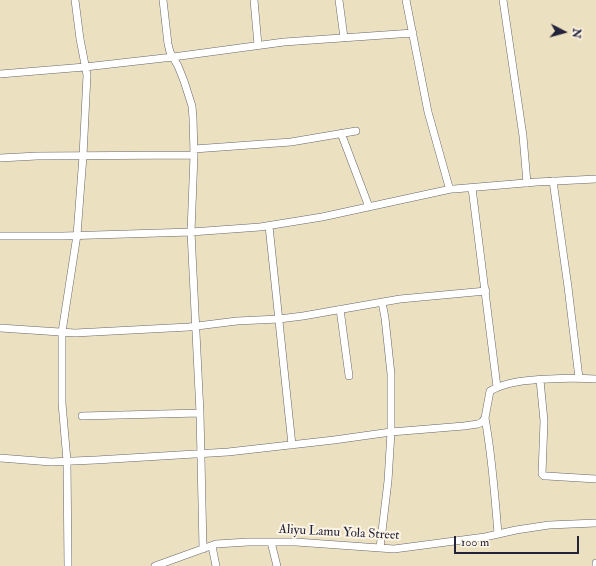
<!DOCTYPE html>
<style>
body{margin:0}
#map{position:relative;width:596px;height:566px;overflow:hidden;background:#ebe1c0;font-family:"IM FELL Double Pica",serif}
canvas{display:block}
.north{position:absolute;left:544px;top:12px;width:40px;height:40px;-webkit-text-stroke:3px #fcf5e5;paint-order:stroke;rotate:96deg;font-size:11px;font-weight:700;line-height:16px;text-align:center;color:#22223b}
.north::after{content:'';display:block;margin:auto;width:14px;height:18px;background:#22223b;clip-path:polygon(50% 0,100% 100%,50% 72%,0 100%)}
.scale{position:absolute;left:454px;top:536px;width:125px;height:18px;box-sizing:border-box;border:2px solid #22223b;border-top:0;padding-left:5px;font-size:12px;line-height:14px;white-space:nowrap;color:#22223b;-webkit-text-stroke:3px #fcf5e5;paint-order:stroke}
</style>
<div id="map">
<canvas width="596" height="566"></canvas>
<div class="north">N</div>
<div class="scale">100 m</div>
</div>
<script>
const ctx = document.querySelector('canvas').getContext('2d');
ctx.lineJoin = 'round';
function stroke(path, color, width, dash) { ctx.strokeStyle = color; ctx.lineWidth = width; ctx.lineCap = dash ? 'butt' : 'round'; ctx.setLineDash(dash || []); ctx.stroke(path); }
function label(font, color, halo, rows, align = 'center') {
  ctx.font = font + ' "IM FELL Double Pica",serif'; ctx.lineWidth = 4; ctx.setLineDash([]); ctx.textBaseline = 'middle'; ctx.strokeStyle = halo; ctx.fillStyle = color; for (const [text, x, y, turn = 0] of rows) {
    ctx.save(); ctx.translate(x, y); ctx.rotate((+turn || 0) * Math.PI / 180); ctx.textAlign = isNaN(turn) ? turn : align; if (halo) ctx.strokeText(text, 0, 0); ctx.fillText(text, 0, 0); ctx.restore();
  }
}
const minor = new Path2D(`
 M163,0L168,44L170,52L178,66L184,81L192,106L193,118L194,155L191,232L200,413L203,549
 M254,0L258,45
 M339,0L344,38
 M406,0L428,112L449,187L451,189H454L537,182L596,179
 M503,0L523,136L527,183
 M0,74L85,67L173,57L284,42L413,33
 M341,133L369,207
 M194,149L291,142L356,131
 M0,158L37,156L194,155
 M553,181L568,287L579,378
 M472,188L497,387
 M269,226L292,445
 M0,236H63L191,232L260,227L322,217L451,189
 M340,309L349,376
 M0,328L75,333L189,327L237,321L279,319L303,316L400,299L486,291
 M540,380L544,421L542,474L544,476H547L596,479
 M82,416L200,413
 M485,418C492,456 495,495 498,534
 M0,458L51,462L96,460L228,452L334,440L391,432L464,426L478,424L482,422L485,418L490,391C507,381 529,380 549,379C565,378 580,378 596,379
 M271,542L277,566
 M212,546L216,566
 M380,548L388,481L391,432V374L385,318L382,302
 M68,566L67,461L62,403V332L77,235L83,156L87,75L80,39L75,0
 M155,566L216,544L248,542H296L394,549L485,537L516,530L549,525L596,523
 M596,566V563`);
stroke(minor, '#68656a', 8);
stroke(minor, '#fff', 7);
label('13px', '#22223b', '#fcf5e5', [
 ["Aliyu Lamu Yola Street",339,533,3]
]);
</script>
